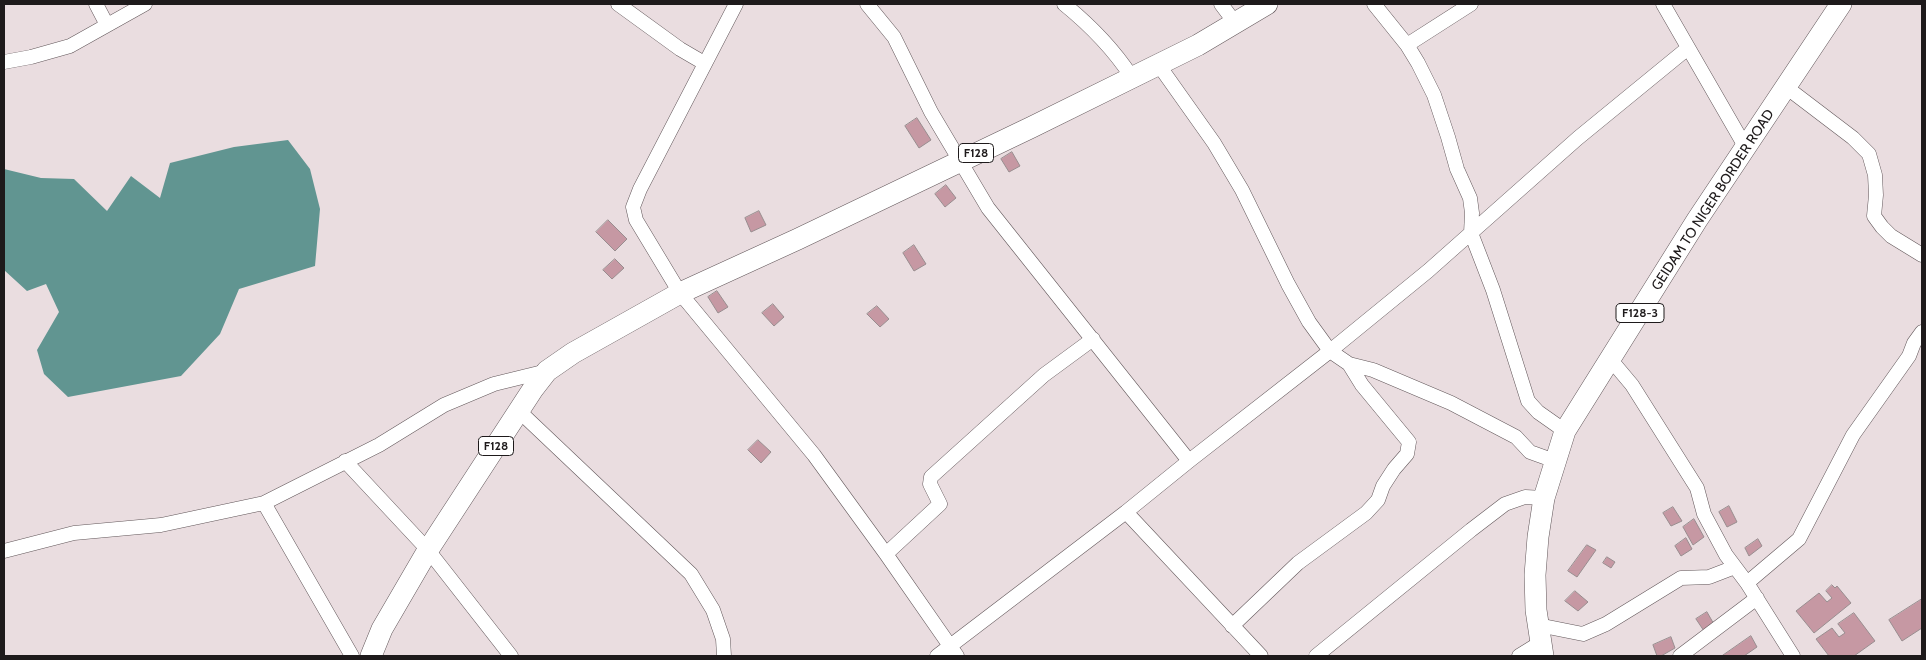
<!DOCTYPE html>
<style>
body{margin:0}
#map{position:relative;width:1926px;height:660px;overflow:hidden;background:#eadde0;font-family:Cabin,sans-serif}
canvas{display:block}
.frame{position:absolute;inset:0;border:5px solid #1e1a1b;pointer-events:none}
</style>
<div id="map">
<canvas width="1926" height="660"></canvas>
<div class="frame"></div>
</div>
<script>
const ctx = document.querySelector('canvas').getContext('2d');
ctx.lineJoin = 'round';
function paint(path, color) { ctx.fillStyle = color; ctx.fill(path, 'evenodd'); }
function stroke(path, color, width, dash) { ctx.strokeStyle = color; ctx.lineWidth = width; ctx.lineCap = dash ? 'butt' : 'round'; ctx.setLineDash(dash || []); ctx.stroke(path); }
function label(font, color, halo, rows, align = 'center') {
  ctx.font = font + ' Cabin,sans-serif'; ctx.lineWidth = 4; ctx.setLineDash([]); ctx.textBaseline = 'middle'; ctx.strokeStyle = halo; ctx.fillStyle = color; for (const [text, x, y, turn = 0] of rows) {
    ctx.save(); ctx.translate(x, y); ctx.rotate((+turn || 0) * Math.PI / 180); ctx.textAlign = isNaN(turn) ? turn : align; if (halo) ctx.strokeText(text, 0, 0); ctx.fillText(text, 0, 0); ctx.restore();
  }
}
paint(new Path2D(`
 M288,140L310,169L320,209L315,266L239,289L220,334L181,376L68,397L44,374L37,350L59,312L46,284L27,291L4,270V169L41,178L74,179L107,211L131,176L160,198L170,163L234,147Z`), '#619591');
const building = new Path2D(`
 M917,118L931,140L919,148L905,126Z
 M1012,152L1020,166L1009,172L1001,159Z
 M946,185L956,198L945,207L935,194Z
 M759,211L766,225L751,232L745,218Z
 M608,220L627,239L615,251L596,232Z
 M914,245L926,264L914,271L903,253Z
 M615,259L624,268L612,279L603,270Z
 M717,291L728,307L718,313L708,297Z
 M773,304L784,317L774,326L762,313Z
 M877,306L889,319L880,327L867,314Z
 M758,440L771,452L761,463L748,450Z
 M1729,506L1737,522L1727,527L1719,512Z
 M1673,507L1682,521L1671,526L1663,513Z
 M1694,519L1704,537L1693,545L1683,527Z
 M1686,538L1692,549L1681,556L1675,546Z
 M1758,539L1762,546L1749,556L1745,548Z
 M1587,545L1596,550L1577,577L1568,571Z
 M1607,557L1615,562L1611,568L1603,563Z
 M1832,585L1835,588L1837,586L1851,603L1814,633L1796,611L1819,593L1827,602L1832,598L1826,591Z
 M1575,591L1588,602L1578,611L1565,601Z
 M1922,599V628L1902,641L1889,620Z
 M1707,612L1715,626L1706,634L1696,619Z
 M1854,613L1875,641L1854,656H1829L1816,639L1832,628L1839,637L1845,633L1838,624Z
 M1751,636L1757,647L1744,656H1722Z
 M1671,637L1675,648L1661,656H1657L1653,645Z`);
paint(building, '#c698a3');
stroke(building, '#988d8f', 1);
const minor = new Path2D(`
 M96,4L107,25
 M618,4L680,49L704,63
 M736,4L640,189L633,207L636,220L680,293L814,455L886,554L957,656
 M867,4L894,37L931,112L988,208L1189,461
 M1064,4C1091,26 1112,47 1131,76
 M1221,4L1236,24
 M1374,4L1407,45L1418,63L1434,95L1448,137L1457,169L1470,198L1472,213L1471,233L1493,290L1528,401L1538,412L1565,431
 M1663,4L1746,148
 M1407,45L1471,4
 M4,62L31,57L70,46L145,4
 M1158,64L1214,143L1242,190L1288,284L1309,322L1330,351L1349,364L1373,370L1451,403L1516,437L1530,452L1555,461
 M1786,87L1853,138L1869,154L1875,175L1876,195L1874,216L1882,227L1891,236L1922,255
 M1611,360L1632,385L1697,488L1704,514L1726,555L1747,583L1793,656
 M519,411L691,574L713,610L723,639L724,656
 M345,461L428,550L511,656
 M264,503L352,656
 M1126,512L1261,656
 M4,551L74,533L161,525L264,503L379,445L444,405L494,384L547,371
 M886,554L940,504L930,484L931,477L1044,375L1093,339
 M1747,583L1799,539L1853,435L1909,356L1914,343L1922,332
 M1538,625L1583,634L1606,624L1681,578L1709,577L1735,567
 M1232,626L1298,563L1366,513L1378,500L1383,486L1394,469L1407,454L1409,442L1362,385L1349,364
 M937,656L1126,512L1189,461L1330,351L1428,271L1578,138L1688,48
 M1316,656L1471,530L1505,504L1525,497L1544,498
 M1519,656L1540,643
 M1680,656L1757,598`);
const primary = new Path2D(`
 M371,656L382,629L428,550L533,389L547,371L573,353L680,293L798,239L1032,127L1198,45L1267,4
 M1543,656L1536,610L1535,575L1538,537L1544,498L1565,431L1697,220L1841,4`);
stroke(minor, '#62575a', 15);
stroke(primary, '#62575a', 22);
stroke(minor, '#fff', 14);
stroke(primary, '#fff', 21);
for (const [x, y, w] of [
 [976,153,35],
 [1640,313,48],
 [496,446,35]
]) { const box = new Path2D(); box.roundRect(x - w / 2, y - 9.5, w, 19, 4); ctx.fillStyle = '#fff'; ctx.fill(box); stroke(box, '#1e1a1b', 1); }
label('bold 12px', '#1e1a1b', null, [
 ["F128",976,153],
 ["F128-3",1640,313],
 ["F128",496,446]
]);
label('14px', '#1e1a1b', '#fff', [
 ["GEIDAM TO NIGER BORDER ROAD",1713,200,-57]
]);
</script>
